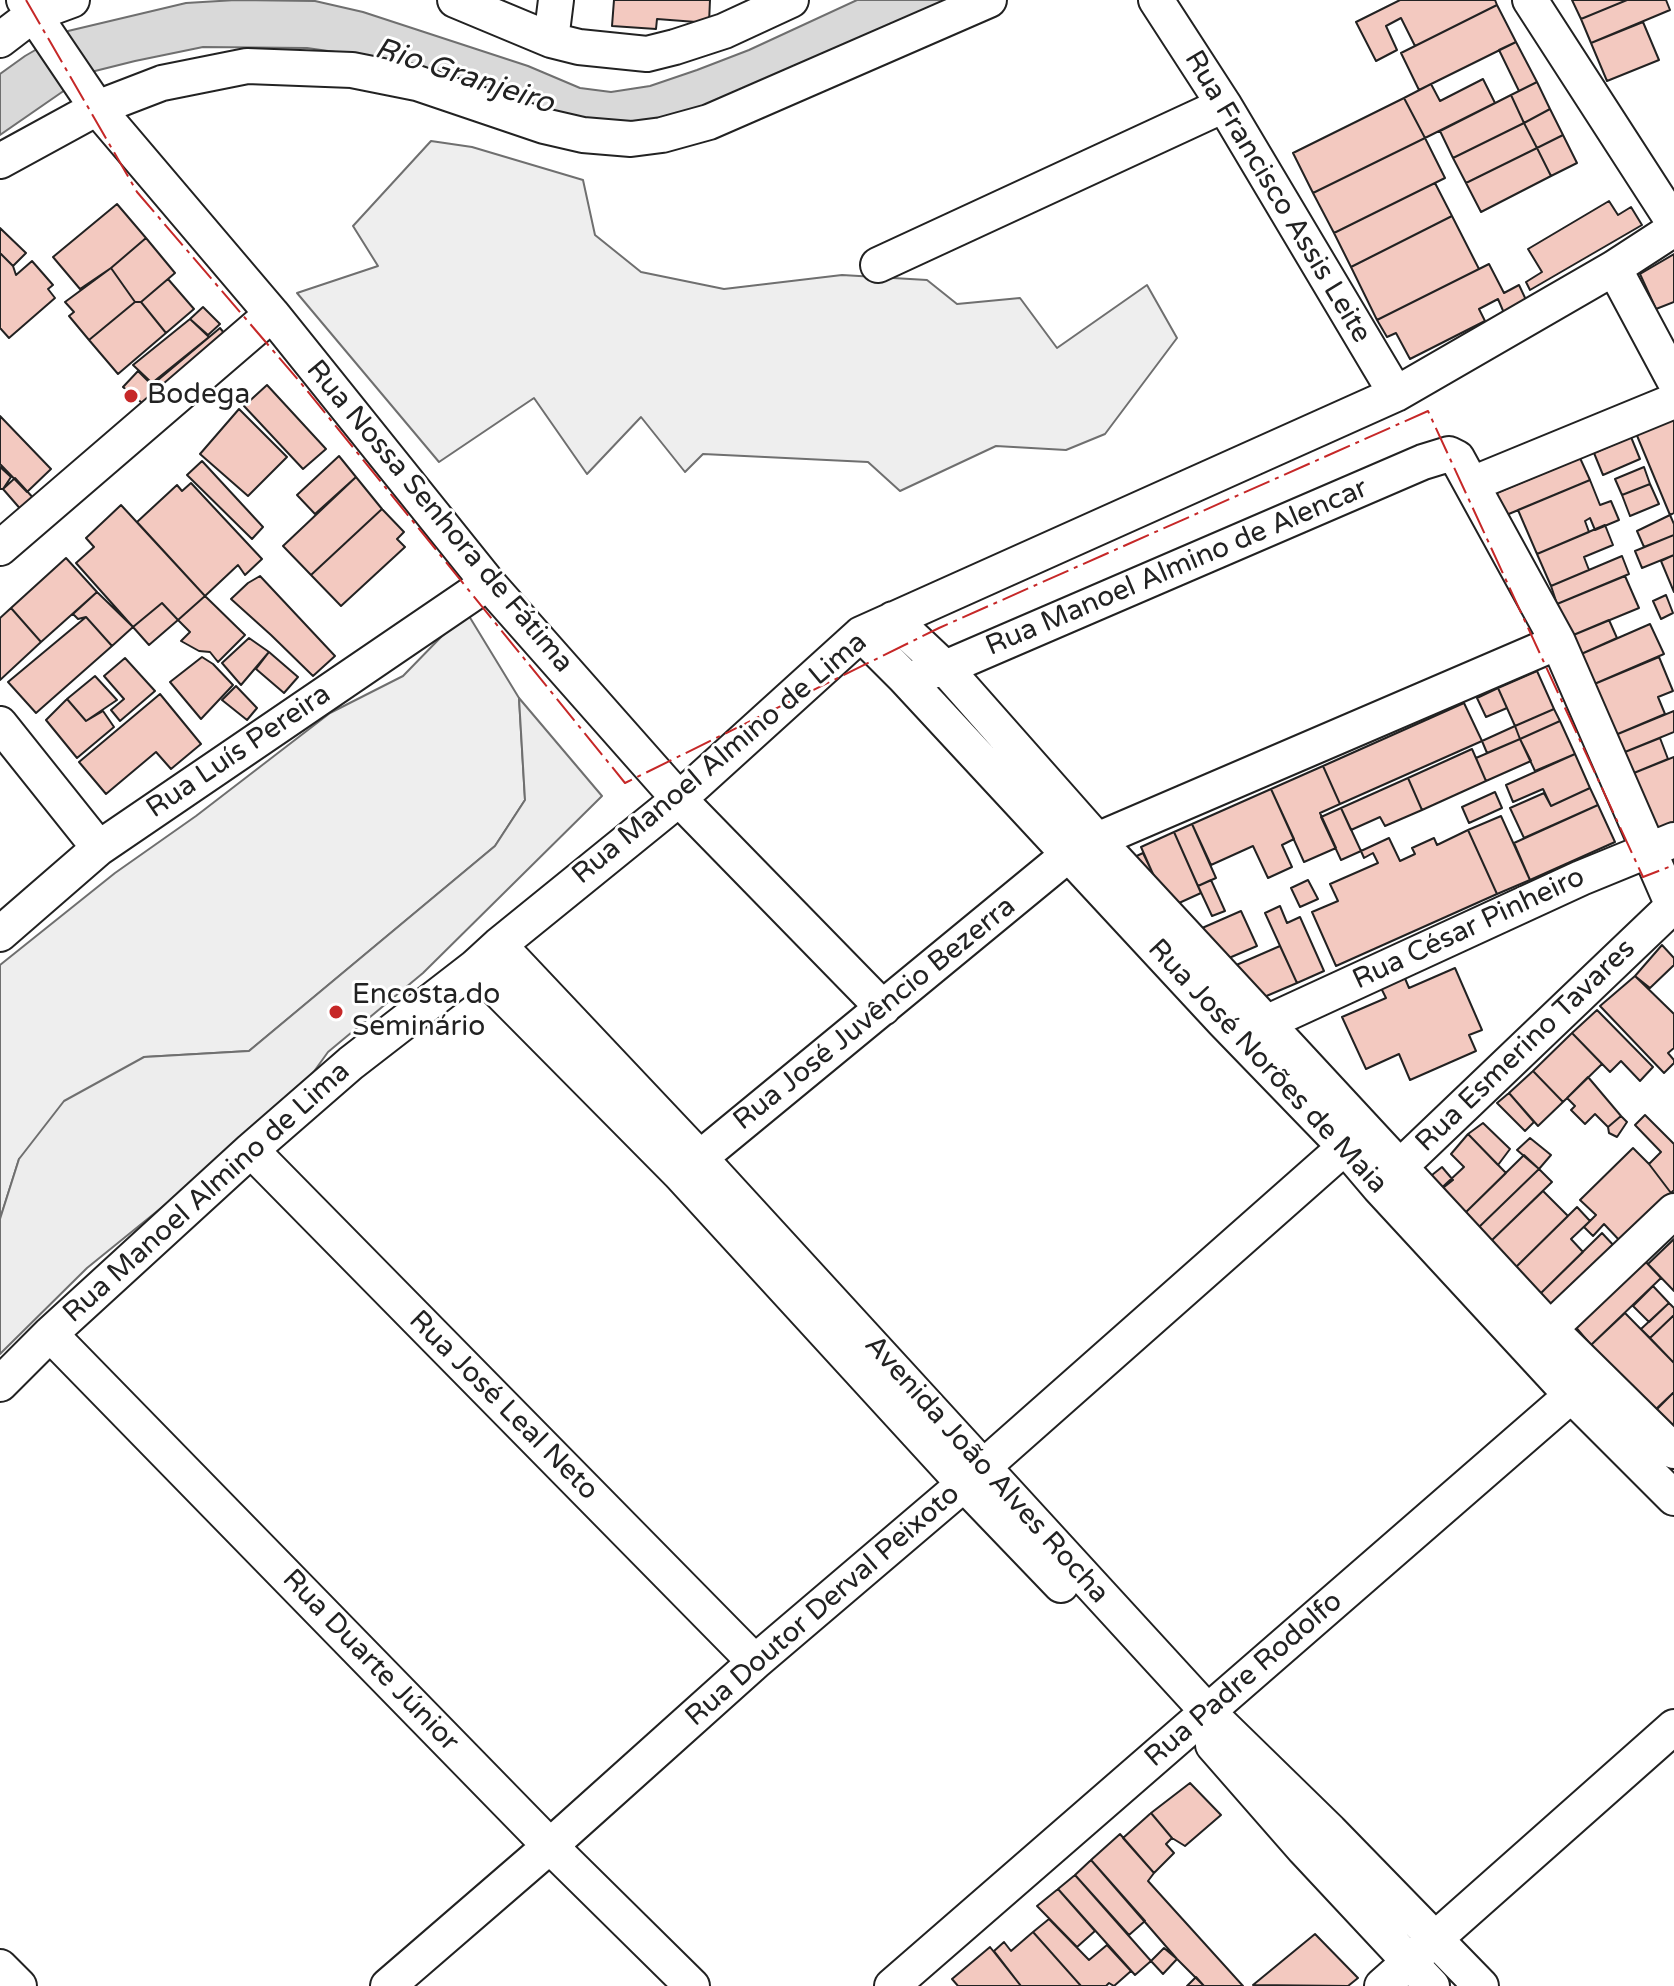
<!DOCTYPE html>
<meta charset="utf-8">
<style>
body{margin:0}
canvas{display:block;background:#fff}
</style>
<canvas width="1674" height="1986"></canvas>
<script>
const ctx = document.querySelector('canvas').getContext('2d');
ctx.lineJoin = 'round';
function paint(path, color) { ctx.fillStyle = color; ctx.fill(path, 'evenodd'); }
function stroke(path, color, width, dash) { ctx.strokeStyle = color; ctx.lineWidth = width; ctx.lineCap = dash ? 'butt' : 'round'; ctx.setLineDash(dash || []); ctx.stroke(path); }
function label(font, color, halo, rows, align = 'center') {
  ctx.font = font + ' "Varela Round",sans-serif'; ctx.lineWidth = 6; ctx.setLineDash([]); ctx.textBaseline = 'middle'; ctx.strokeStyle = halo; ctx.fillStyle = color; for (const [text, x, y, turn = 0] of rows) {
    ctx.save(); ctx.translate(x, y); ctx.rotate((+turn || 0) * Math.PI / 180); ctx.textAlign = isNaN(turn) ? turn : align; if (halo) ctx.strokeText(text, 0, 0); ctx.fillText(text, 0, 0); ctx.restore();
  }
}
const green = new Path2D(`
 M431,141L472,147L583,180L595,235L641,272L724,289L842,275L927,280L957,304L1020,298L1057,348L1147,285L1177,338L1105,434L1066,450L996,446L900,491L868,462L703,454L685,472L641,417L587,474L534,398L439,462L297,293L378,266L353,226Z
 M469,616L519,698L525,800L495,846L249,1051L144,1057L19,1159L0,1219V965L115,873L196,816L330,713L403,676L443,635Z`);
paint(green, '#eee');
stroke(green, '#6f6f6f', 2);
const parking = new Path2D(`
 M519,698L602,796L423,973L328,1052L292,1102L87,1268L0,1354V1219L19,1159L64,1101L144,1057L249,1051L495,846L525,800Z`);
paint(parking, '#ededed');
stroke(parking, '#6f6f6f', 2);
const water = new Path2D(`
 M236,0L315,1L363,12L528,66L580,88L611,92L650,86L697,70L749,50L857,0H957L699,113L626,129L481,94L391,60L307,48L203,47L135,61L91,72L0,135V74L25,56L68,31L186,3Z`);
paint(water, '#d9d9d9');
stroke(water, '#6f6f6f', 2);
const building = new Path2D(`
 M614,0H710L709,23L657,19L656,29L612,26Z
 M1400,0H1495L1497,5L1415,46L1401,18L1386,26L1397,50L1376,61L1356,22Z
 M1572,0H1627L1581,19Z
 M1627,0H1666L1670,10L1591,43L1581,19Z
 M1497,5L1516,42L1419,90L1401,53Z
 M1643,22L1659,60L1607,81L1591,43Z
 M1516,42L1537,82L1519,91L1499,50Z
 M1483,79L1495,103L1425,138L1404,98L1431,84L1440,101Z
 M1537,82L1550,109L1524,123L1511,95Z
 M1511,95L1524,123L1453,158L1440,131Z
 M1404,98L1425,138L1313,193L1293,153Z
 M1550,109L1563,135L1537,148L1524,123Z
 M1524,123L1537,148L1466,183L1453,158Z
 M1563,135L1577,163L1551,176L1537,148Z
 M1425,138L1445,178L1334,233L1313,193Z
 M1537,148L1551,176L1481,212L1466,183Z
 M1435,183L1452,216L1351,267L1334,233Z
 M1609,201L1618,215L1631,207L1642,225L1530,290L1526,282L1542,272L1528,249Z
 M117,204L146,238L111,268L80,289L53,257Z
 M1452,216L1479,269L1377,320L1351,267Z
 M0,228L26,253L13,266L0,253Z
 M146,238L175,273L141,302H135L111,268Z
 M0,253L13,266L16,275L32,261L53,285L48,289L55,298L9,338L0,328Z
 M1674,254V302L1656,309L1640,274Z
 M1489,264L1504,293L1519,285L1527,302L1504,313L1498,299L1479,309L1485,321L1410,359L1396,333L1387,337L1377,320Z
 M111,268L135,302L89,340L69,316L74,312L65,302Z
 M168,279L194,309L166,333L141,302Z
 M135,302H141L166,333L118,374L89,340Z
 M203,307L220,324L208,335L190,319Z
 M190,319L209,337L152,383L133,365Z
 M220,328L233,344L148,408L123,387L138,371L152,385Z
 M267,385L326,449L303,469L244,406Z
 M239,409L287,457L248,496L200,454Z
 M1674,409V513L1670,515L1633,426Z
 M0,416L51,469L27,492L0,464Z
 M1631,437L1640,459L1603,475L1594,453Z
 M339,456L356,477L315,514L297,495Z
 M1580,458L1590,480L1504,516L1494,494Z
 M202,461L263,527L252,539L187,475Z
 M0,467L11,477L3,489H0Z
 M1644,467L1650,484L1622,495L1615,479Z
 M356,477L382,509L311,575L283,546Z
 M15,478L36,501L23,512L3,489Z
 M1590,480L1600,505L1611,501L1619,520L1595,530L1590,518L1585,521L1589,532L1537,554L1518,510Z
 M191,483L262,559L245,575L238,565L205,596L137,522L177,485L182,491Z
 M1650,484L1659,504L1630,516L1622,495Z
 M121,505L205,596L178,620L162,603L133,627L76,563L94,547L86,538Z
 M382,509L404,532L397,539L405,547L341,606L311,575Z
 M1670,515L1674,524V535L1644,547L1637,531Z
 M1605,525L1613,545L1584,557L1589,570L1551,586L1537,554Z
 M1674,535V555L1642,568L1635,551Z
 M1674,555V592L1661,561Z
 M1622,556L1629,574L1557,604L1551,586Z
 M66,558L97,592L41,642L11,608Z
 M260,576L335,656L313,676L271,635L231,599L248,583Z
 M1625,576L1639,608L1571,636L1557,604Z
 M97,592L133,627L112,646L86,617L78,619L73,614Z
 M1666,595L1673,613L1661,619L1653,601Z
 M205,596L245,635L218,662L210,652L199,651L181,641L190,632L178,620Z
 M162,603L178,620L149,645L133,627Z
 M11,608L41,642L0,680V618Z
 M86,617L112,646L36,713L8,682Z
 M1609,620L1617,638L1579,655L1571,636Z
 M1650,624L1664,654L1592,685L1579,655Z
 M249,638L269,652L241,685L222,663Z
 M269,652L298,677L284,693L256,669Z
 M202,657L213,664L233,685L201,719L170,682Z
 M1659,657L1673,691L1658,697L1665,714L1613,736L1592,685Z
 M125,658L155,691L120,721L111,710L124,699L104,676Z
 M1537,671L1554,709L1515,726L1498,688Z
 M95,676L117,700L86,721L67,699Z
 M236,686L257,708L247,720L222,700Z
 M1498,688L1507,708L1486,717L1477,698Z
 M160,694L201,744L171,769L156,752L106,794L79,762Z
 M67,699L86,721L103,711L114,727L77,758L46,720Z
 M1464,703L1482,741L1340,804L1323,766Z
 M1554,709L1560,721L1520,739L1515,726Z
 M1674,711V732L1620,754L1613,736Z
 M1560,721L1575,754L1535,771L1520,739Z
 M1515,726L1520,739L1487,753L1482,741Z
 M1660,738L1668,759L1629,775L1620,754Z
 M1520,739L1531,761L1486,781L1476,758Z
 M1472,749L1486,781L1422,810L1408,778Z
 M1575,754L1590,788L1551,806L1543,789L1513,802L1506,785Z
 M1674,757V829L1654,837L1629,775Z
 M1323,766L1340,804L1320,813L1336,848L1304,862L1271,789Z
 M1408,778L1422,810L1385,826L1380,817L1351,830L1341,808Z
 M1590,788L1598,805L1524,838L1510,808L1544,793L1551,806Z
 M1271,789L1294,839L1282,845L1292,867L1268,878L1253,846L1211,865L1192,824Z
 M1495,792L1502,808L1469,823L1462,807Z
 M1598,805L1615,842L1530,880L1514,843Z
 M1341,808L1361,851L1341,860L1321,817Z
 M1501,816L1530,880L1497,894L1468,830Z
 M1192,824L1216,878L1198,886L1174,832Z
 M1468,830L1497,894L1336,966L1312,912L1338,901L1330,884L1378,863L1373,853L1364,858L1361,851L1389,838L1400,861L1415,854L1412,848L1434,838L1437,845Z
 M1174,832L1201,893L1168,908L1141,847Z
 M1143,853L1155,878L1126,861Z
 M1211,880L1225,911L1212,916L1198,886Z
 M1308,880L1318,899L1300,907L1291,888Z
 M1280,906L1287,923L1300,917L1324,971L1297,983L1265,913Z
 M1241,911L1257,946L1208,967L1193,932Z
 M1662,945L1674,958V965L1650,988L1635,976Z
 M1280,946L1297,983L1250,1003L1234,966Z
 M1455,968L1482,1030L1469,1035L1476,1051L1410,1080L1399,1054L1366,1069L1342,1017L1386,998L1380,986L1404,976L1409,988Z
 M1635,976L1674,1014V1048L1668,1053L1674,1060V1063L1664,1073L1600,1006Z
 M1597,1010L1653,1067L1640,1081L1621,1061L1610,1072L1572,1033Z
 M1572,1033L1602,1064L1563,1102L1533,1071Z
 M1533,1071L1563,1102L1538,1126L1509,1093Z
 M1588,1077L1621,1116L1608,1127L1595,1114L1585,1124L1571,1110L1575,1106L1567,1098Z
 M1509,1093L1534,1122L1525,1131L1497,1103Z
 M1645,1115L1674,1144V1190L1671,1193L1649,1164L1661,1152L1635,1125Z
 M1621,1116L1627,1122L1617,1137L1609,1133L1608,1127Z
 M1483,1123L1510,1149L1498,1165L1468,1134Z
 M1468,1134L1506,1173L1463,1215L1434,1195L1464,1167L1451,1154Z
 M1530,1138L1551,1155L1539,1169L1517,1150Z
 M1633,1148L1649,1164L1671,1193L1620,1241L1604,1224L1593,1236L1584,1227L1596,1215L1580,1200Z
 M1524,1155L1539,1169L1477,1229L1463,1215Z
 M1442,1167L1453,1180L1434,1195L1422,1183Z
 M1539,1169L1552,1182L1490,1242L1477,1229Z
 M1543,1191L1568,1216L1515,1268L1490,1242Z
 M1577,1207L1590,1221L1571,1239L1583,1252L1540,1294L1515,1268Z
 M1602,1233L1616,1248L1554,1308L1540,1294Z
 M1674,1239V1291L1648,1264Z
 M1643,1259L1661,1278L1591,1345L1573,1324Z
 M1653,1286L1669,1303L1649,1322L1633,1306Z
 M1669,1303L1674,1308V1315L1650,1338L1641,1329Z
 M1625,1313L1674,1363V1392L1654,1411L1591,1345Z
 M1674,1315V1361L1673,1362L1650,1338Z
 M1674,1392V1438L1647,1419Z
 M1190,1783L1221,1815L1185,1846L1172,1838L1151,1813Z
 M1151,1813L1172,1838L1166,1844L1174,1853L1154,1873L1123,1838Z
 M1120,1834L1154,1873L1148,1881L1243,1986H1204L1177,1959L1091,1860Z
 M1091,1860L1145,1921L1129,1935L1075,1875Z
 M1075,1875L1151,1961L1135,1975L1058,1889Z
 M1058,1889L1095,1931L1077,1947L1037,1906Z
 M1049,1919L1089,1960L1107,1945L1131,1971L1114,1986L1109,1983L1106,1986H1081L1033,1932Z
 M1033,1932L1081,1986H1021L994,1951L1004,1942L1011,1951Z
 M1315,1934L1358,1978L1348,1986L1253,1985Z
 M990,1947L1021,1986H958L952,1979Z
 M1164,1948L1177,1959L1163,1974L1151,1961Z
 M1196,1977L1204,1986H1187Z`);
paint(building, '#f3c9c0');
stroke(building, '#222', 2);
const minor = new Path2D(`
 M24,0L97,108L272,314L488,583L679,799L883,1008
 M455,0L551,40L579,47L647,54L675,47L724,31L791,0
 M1156,0L1224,105L1396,394
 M1530,0L1674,223
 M0,40L34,14L72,0
 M551,40L556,0
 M0,161L97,108L162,83L247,66L352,70L417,83L544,126L583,135L631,139L662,135L709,122L989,0
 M878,265L1224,105
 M1614,268L1674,380
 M1472,484L1674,401
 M0,548L272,314
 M893,619L945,668L1097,840L1550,1329L1674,1451
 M861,634L904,677L1224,1022L1345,1147L1379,1187L1572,1396L1674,1498
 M924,673L945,668L1423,462L1449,454L1457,458L1558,642L1673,906
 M0,724L99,848
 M0,934L99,848L488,583
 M499,945L700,1158L1208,1712L1330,1831L1481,1986
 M475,967L680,1174L964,1484L1061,1585
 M1266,1023L1581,878L1674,840
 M251,1150L755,1662
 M684,1171L1069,854L1097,840L1558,642
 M1385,1181L1674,905
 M50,1334L550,1846L692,1986
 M1535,1343L1674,1211
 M0,1384L50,1334L251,1150L351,1063L475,967L499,945L679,799L861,634L1396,394L1614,268L1674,229
 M1213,1745L1304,1849L1432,1986
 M0,1967L19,1986
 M388,1986L550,1846L755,1662L964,1484L1345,1147L1362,1127
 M892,1986L1589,1380
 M1382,1986L1674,1727`);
stroke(minor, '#222', 38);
stroke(minor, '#fff', 34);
stroke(new Path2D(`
 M26,0L137,192L300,382L625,783L939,628L1428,411L1643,877L1674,865`), '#c62828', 2, [28, 6, 4, 6]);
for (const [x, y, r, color] of [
 [131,396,8,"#c62828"],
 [336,1012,8,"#c62828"]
]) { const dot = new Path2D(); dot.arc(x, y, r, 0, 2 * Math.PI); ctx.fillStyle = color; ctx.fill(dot); stroke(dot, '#fff', 3); }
label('28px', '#222', '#fff', [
 ["Rua Francisco Assis Leite",1277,197,59],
 ["Rua Nossa Senhora de Fátima",439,517,50],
 ["Rua Manoel Almino de Alencar",1177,568,-23],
 ["Rua Luís Pereira",239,752,-34],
 ["Rua Manoel Almino de Lima",720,759,-40],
 ["Rua César Pinheiro",1469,929,-25],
 ["Rua José Juvêncio Bezerra",875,1014,-39],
 ["Rua Esmerino Tavares",1526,1046,-44],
 ["Rua José Norões de Maia",1267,1067,47],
 ["Rua Manoel Almino de Lima",207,1193,-42],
 ["Rua José Leal Neto",503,1406,45],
 ["Avenida João Alves Rocha",986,1470,48],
 ["Rua Doutor Derval Peixoto",823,1606,-41],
 ["Rua Duarte Júnior",370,1661,46],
 ["Rua Padre Rodolfo",1244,1680,-41]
]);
label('28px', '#222', '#fff', [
 ["Bodega",147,396],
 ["Encosta do",352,996],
 ["Seminário",352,1028]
], 'left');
label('italic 30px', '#222', '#fff', [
 ["Rio Granjeiro",464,77,18]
]);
</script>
